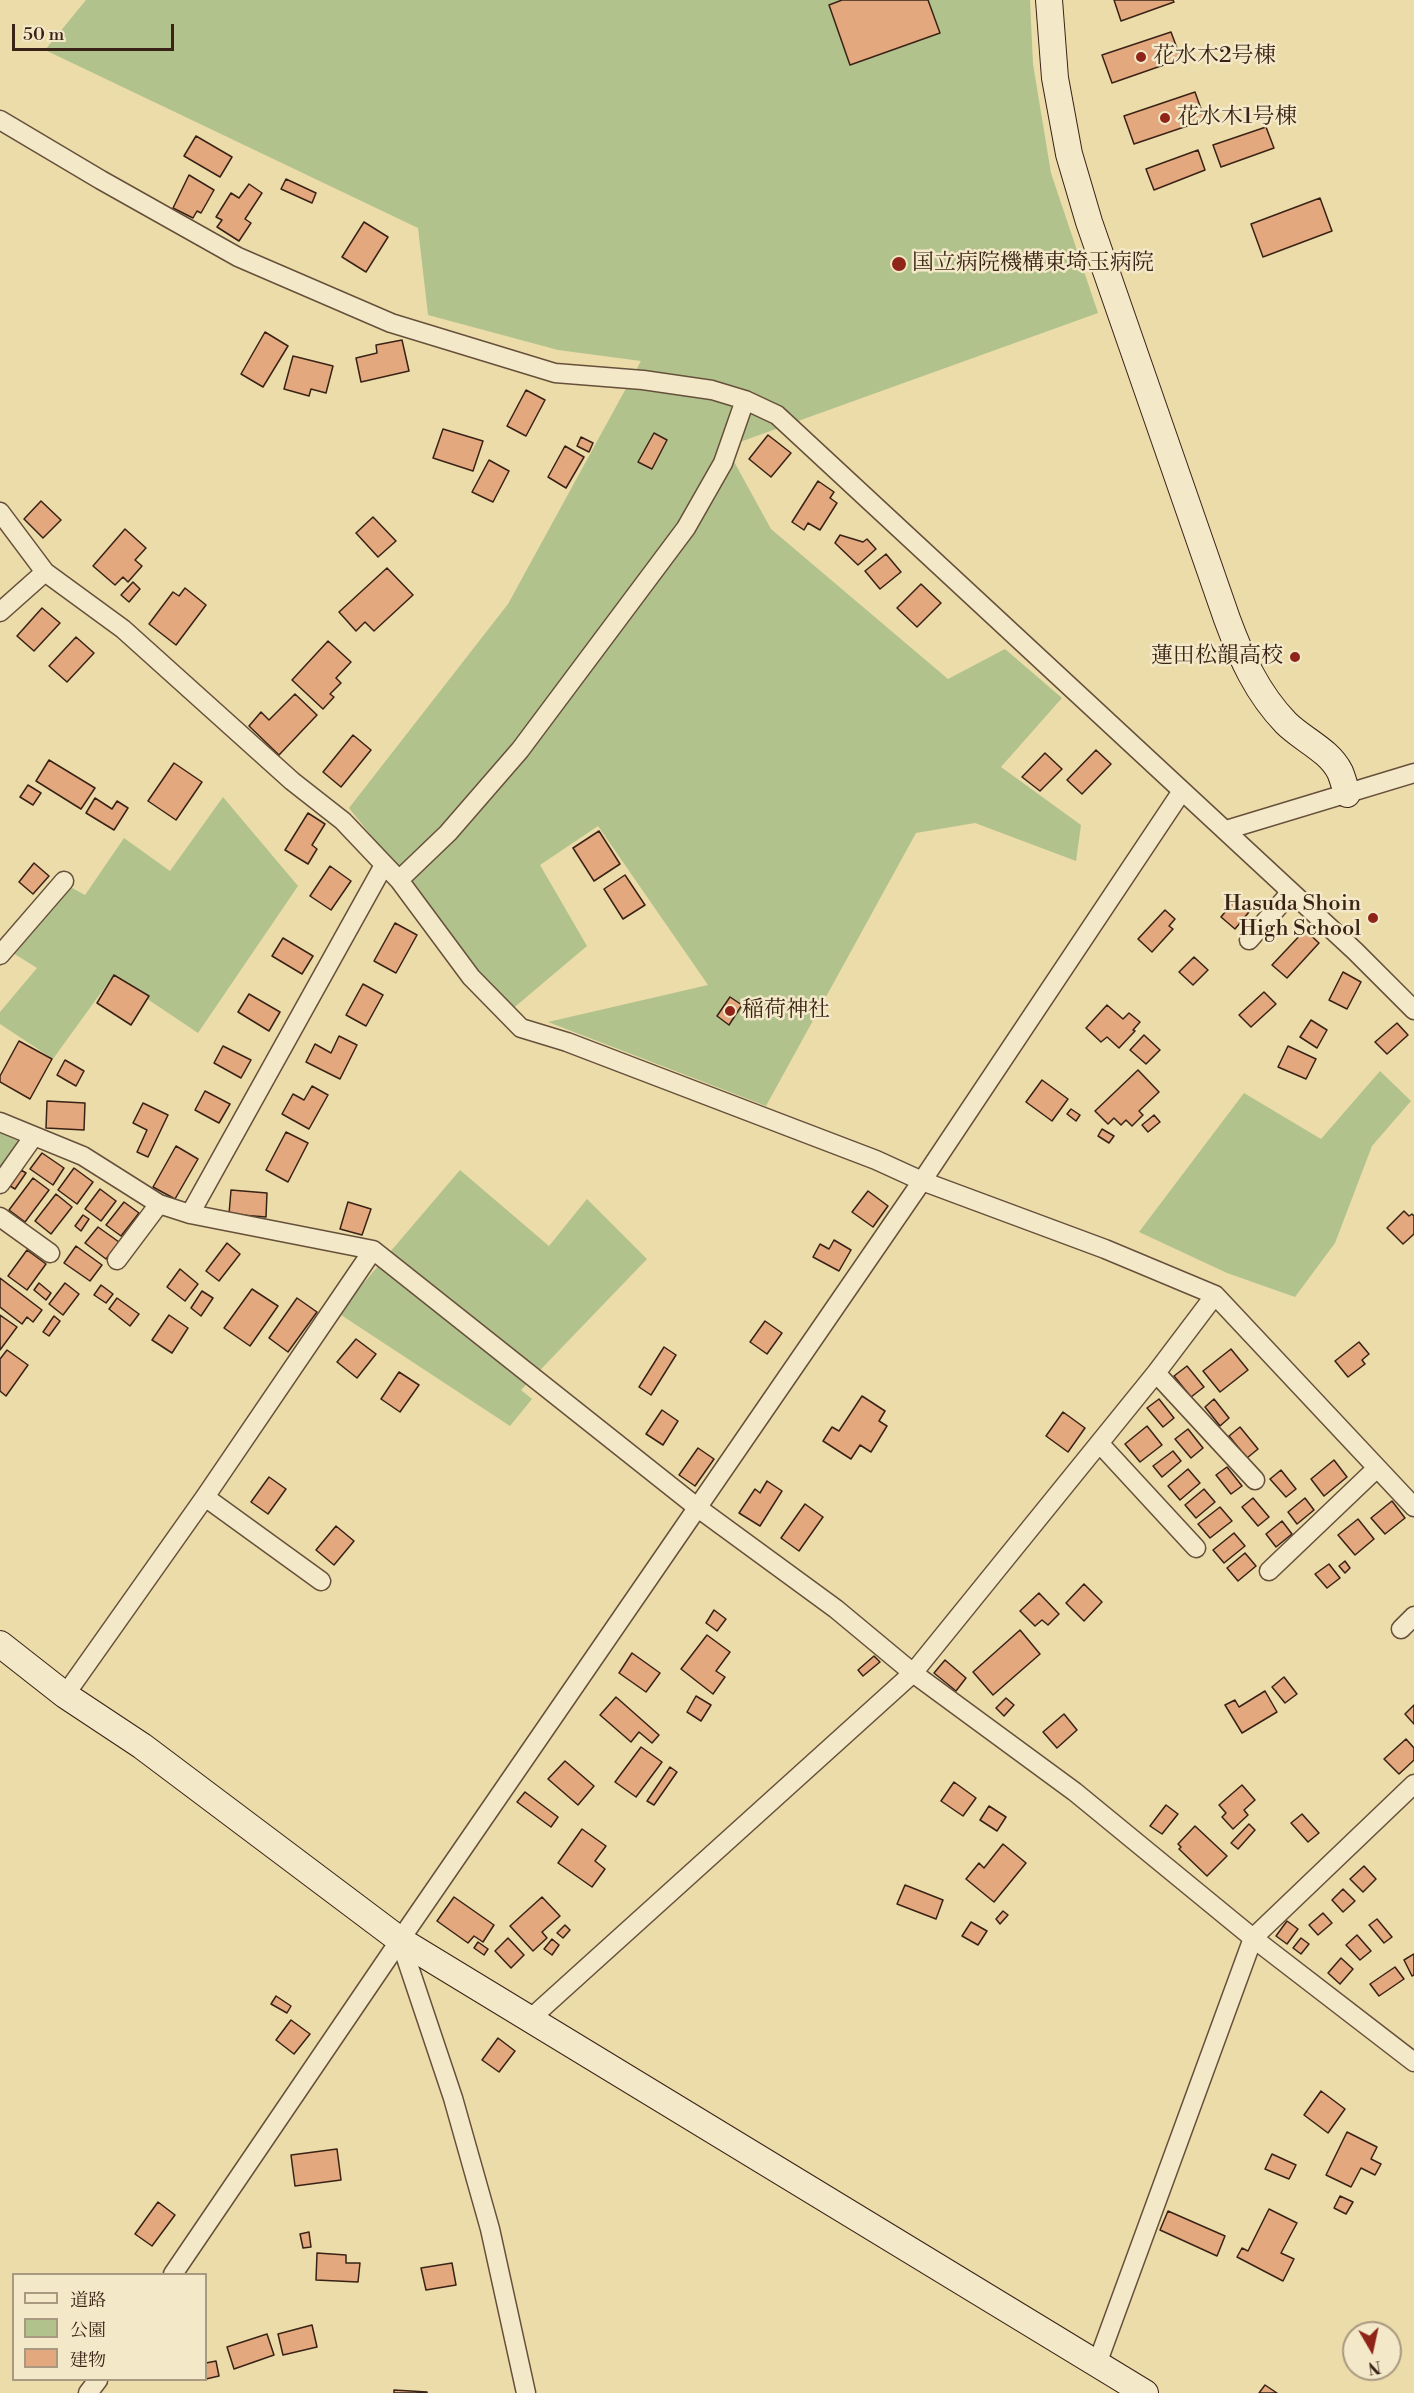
<!DOCTYPE html>
<meta charset="utf-8">
<style>
body{margin:0}
#map{position:relative;width:1414px;height:2393px;overflow:hidden;background:#ecdca9;font-family:"Libre Bodoni","Noto Serif JP",serif}
canvas{display:block}
.legend{position:absolute;left:12px;top:2273px;width:195px;height:108px;box-sizing:border-box;background:#f3e8c7;border:2px solid #a99980;margin:0;padding:8px 10px;list-style:none;font-size:18px;color:#392216}
.legend li{display:flex;align-items:center;gap:12px;height:30px}
.legend b{width:30px;border:2px solid #a99980}
.north{position:absolute;left:1342px;top:2321px;width:60px;height:60px;box-sizing:border-box;background:#f3e8c7;border:2px solid #a99980;border-radius:50%;rotate:171deg;font-size:16px;font-weight:700;line-height:24px;text-align:center;color:#392216}
.north::after{content:'';display:block;margin:auto;width:21px;height:27px;background:#8f2418;clip-path:polygon(50% 0,100% 100%,50% 72%,0 100%)}
.scale{position:absolute;left:12px;top:24px;width:162px;height:27px;box-sizing:border-box;border:3px solid #392216;border-top:0;padding-left:8px;font-size:18px;line-height:21px;white-space:nowrap;color:#392216;-webkit-text-stroke:4px #f3e8c7;paint-order:stroke}
</style>
<div id="map">
<canvas width="1414" height="2393"></canvas>
<ul class="legend">
<li><b style="height:8px;background:#f3e8c7"></b>道路</li>
<li><b style="height:16px;background:#b2c28d"></b>公園</li>
<li><b style="height:16px;background:#e3a87d"></b>建物</li>
</ul>
<div class="north">N</div>
<div class="scale">50 m</div>
</div>
<script>
const ctx = document.querySelector('canvas').getContext('2d');
ctx.lineJoin = 'round';
function paint(path, color) { ctx.fillStyle = color; ctx.fill(path, 'evenodd'); }
function stroke(path, color, width, dash) { ctx.strokeStyle = color; ctx.lineWidth = width; ctx.lineCap = dash ? 'butt' : 'round'; ctx.setLineDash(dash || []); ctx.stroke(path); }
function label(font, color, halo, rows, align = 'center') {
  ctx.font = font + ' "Libre Bodoni","Noto Serif JP",serif'; ctx.lineWidth = 5; ctx.setLineDash([]); ctx.textBaseline = 'middle'; ctx.strokeStyle = halo; ctx.fillStyle = color; for (const [text, x, y, turn = 0] of rows) {
    ctx.save(); ctx.translate(x, y); ctx.rotate((+turn || 0) * Math.PI / 180); ctx.textAlign = isNaN(turn) ? turn : align; if (halo) ctx.strokeText(text, 0, 0); ctx.fillText(text, 0, 0); ctx.restore();
  }
}
paint(new Path2D(`
 M86,0H1030L1033,64L1051,173L1098,313L726,447L771,529L948,679L1005,649L1062,698L1001,767L1081,825L1076,861L975,823L916,833L766,1106L548,1022L708,985L598,826L540,865L587,946L510,1011L349,808L508,604L641,361L558,350L428,315L418,228L45,50Z
 M223,797L298,886L198,1033L113,976L53,1059L0,1024V1012L37,968L8,950L63,883L85,895L124,838L170,871Z
 M1380,1071L1411,1101L1372,1146L1335,1243L1295,1297L1227,1273L1139,1232L1244,1093L1321,1139Z
 M0,1133L21,1142L0,1172Z
 M460,1170L549,1246L587,1199L647,1259L521,1390L532,1399L510,1426L338,1313Z`), '#b2c28d');
const building = new Path2D(`
 M842,0H928L940,33L850,65L829,5Z
 M1114,0H1173L1174,2L1121,21Z
 M1171,32L1181,59L1112,83L1102,55Z
 M1195,92L1205,120L1134,144L1124,116Z
 M1266,127L1274,148L1221,167L1213,145Z
 M196,136L232,157L220,177L184,156Z
 M1198,150L1205,170L1154,190L1146,169Z
 M189,175L214,190L201,213L197,211L193,218L173,208Z
 M286,179L316,193L312,203L281,189Z
 M249,184L262,193L245,219L251,223L239,241L217,227L222,220L216,217L231,193L239,198Z
 M1320,198L1332,231L1263,257L1251,224Z
 M364,222L388,237L366,272L342,257Z
 M265,332L288,346L263,387L241,374Z
 M402,340L409,371L361,382L356,358L377,353L376,345Z
 M293,356L333,366L326,393L311,389L309,396L284,389Z
 M526,390L545,400L526,436L507,426Z
 M443,429L483,441L473,471L433,458Z
 M654,433L667,440L652,469L638,462Z
 M768,435L791,453L771,477L749,459Z
 M581,437L593,443L589,452L577,446Z
 M565,446L584,457L566,488L548,477Z
 M489,460L509,471L493,502L472,492Z
 M818,481L834,492L830,498L837,503L820,530L808,523L804,530L792,522Z
 M41,501L61,520L43,538L24,519Z
 M373,517L396,541L378,557L356,533Z
 M125,529L146,548L135,560L142,566L128,582L123,577L115,585L93,566Z
 M840,535L863,542L867,539L876,549L858,565L835,543Z
 M886,554L901,572L880,589L865,571Z
 M387,568L413,595L374,631L365,622L356,631L339,612Z
 M133,582L140,589L129,602L121,595Z
 M921,584L941,603L917,627L897,608Z
 M185,588L206,605L176,645L149,624L173,592L179,596Z
 M42,608L60,623L34,651L17,636Z
 M76,637L94,653L67,682L49,666Z
 M328,641L351,662L336,678L341,683L330,694L334,697L323,709L292,680Z
 M295,694L317,715L279,755L249,726L261,712L269,720Z
 M353,735L371,750L341,787L323,772Z
 M1096,750L1111,764L1082,794L1067,780Z
 M1045,753L1062,769L1040,791L1022,777Z
 M49,760L95,788L81,809L36,781Z
 M174,763L202,782L176,820L148,801Z
 M28,785L41,793L33,805L20,797Z
 M95,798L112,809L117,801L128,808L114,830L86,813Z
 M308,813L325,824L312,845L317,849L308,864L285,850Z
 M599,831L620,864L594,881L573,848Z
 M34,863L49,876L33,894L19,882Z
 M330,866L351,881L331,910L310,896Z
 M625,875L645,905L623,919L604,889Z
 M1235,900L1249,912L1235,929L1221,917Z
 M1165,910L1175,919L1169,926L1173,929L1152,952L1138,939Z
 M395,923L417,935L396,973L374,961Z
 M1305,930L1319,943L1287,978L1272,965Z
 M283,938L313,956L302,974L272,956Z
 M1194,957L1208,970L1193,985L1179,972Z
 M1343,972L1361,982L1347,1009L1329,1000Z
 M114,975L149,996L131,1025L97,1003Z
 M363,984L383,995L366,1026L346,1015Z
 M1264,992L1276,1004L1251,1027L1239,1015Z
 M249,994L280,1012L269,1031L238,1012Z
 M730,997L742,1005L729,1025L717,1016Z
 M1107,1005L1123,1019L1129,1013L1140,1022L1133,1030L1135,1031L1119,1048L1107,1037L1101,1042L1086,1028Z
 M1311,1020L1327,1030L1317,1048L1300,1037Z
 M1397,1023L1408,1035L1387,1054L1375,1042Z
 M1144,1035L1160,1050L1146,1064L1130,1050Z
 M339,1036L357,1045L340,1079L306,1062L315,1044L331,1053Z
 M19,1041L52,1059L30,1099L0,1082V1076Z
 M223,1046L251,1060L241,1078L214,1063Z
 M1288,1046L1316,1059L1306,1079L1278,1067Z
 M65,1060L84,1071L76,1086L57,1075Z
 M1138,1070L1159,1092L1139,1111L1143,1115L1132,1126L1126,1120L1121,1125L1114,1118L1108,1124L1095,1111Z
 M1042,1080L1068,1099L1052,1121L1026,1102Z
 M312,1086L328,1095L309,1129L282,1114L293,1094L304,1100Z
 M205,1091L230,1104L219,1123L195,1110Z
 M47,1101L85,1103L84,1130L46,1128Z
 M143,1103L168,1115L148,1157L137,1152L147,1130L133,1123Z
 M1071,1109L1080,1115L1076,1121L1067,1114Z
 M1154,1115L1160,1122L1148,1132L1142,1125Z
 M1102,1129L1114,1136L1109,1143L1098,1136Z
 M286,1132L308,1143L288,1182L266,1170Z
 M176,1146L198,1159L175,1199L153,1187Z
 M42,1153L64,1168L53,1185L30,1169Z
 M74,1168L93,1182L77,1204L58,1190Z
 M21,1170L26,1173L15,1189L10,1186Z
 M33,1178L49,1190L25,1222L9,1210Z
 M100,1189L116,1201L101,1221L85,1209Z
 M231,1190L267,1193L266,1217L229,1214Z
 M868,1191L888,1206L873,1227L852,1212Z
 M56,1194L72,1207L51,1234L35,1221Z
 M124,1202L139,1213L121,1236L106,1225Z
 M348,1202L371,1209L362,1235L340,1229Z
 M1404,1211L1409,1216L1412,1214L1414,1216V1234L1403,1244L1387,1228Z
 M83,1215L89,1219L81,1231L75,1226Z
 M98,1227L119,1242L106,1259L85,1243Z
 M834,1240L851,1250L839,1271L813,1257L820,1244L829,1249Z
 M227,1243L240,1254L219,1281L206,1271Z
 M76,1246L102,1265L90,1281L64,1263Z
 M27,1250L46,1264L27,1290L8,1276Z
 M180,1269L198,1284L185,1301L167,1287Z
 M0,1278L42,1310L33,1322L27,1317L22,1324L0,1307Z
 M39,1283L51,1293L46,1300L34,1290Z
 M65,1283L79,1294L63,1315L49,1304Z
 M101,1285L113,1294L106,1303L94,1295Z
 M252,1289L278,1306L250,1346L224,1328Z
 M202,1291L213,1298L201,1316L191,1308Z
 M117,1298L139,1314L130,1326L109,1309Z
 M297,1298L317,1312L288,1352L269,1338Z
 M0,1315L17,1327L0,1350Z
 M169,1315L188,1328L172,1353L152,1340Z
 M54,1316L60,1321L49,1336L43,1332Z
 M765,1321L782,1333L767,1354L750,1342Z
 M356,1339L376,1354L357,1378L337,1362Z
 M1359,1342L1369,1354L1362,1360L1365,1364L1348,1377L1335,1361Z
 M664,1347L676,1355L651,1395L639,1387Z
 M1231,1349L1248,1370L1220,1392L1203,1371Z
 M7,1350L28,1365L6,1396L0,1391V1359Z
 M1187,1366L1204,1387L1191,1397L1174,1376Z
 M399,1372L419,1385L400,1412L381,1399Z
 M862,1396L885,1411L879,1421L887,1426L871,1452L860,1445L851,1459L823,1441L832,1427L839,1431Z
 M1159,1399L1174,1418L1163,1427L1147,1408Z
 M1214,1399L1229,1418L1220,1426L1205,1407Z
 M662,1410L678,1421L663,1445L646,1434Z
 M1063,1412L1085,1428L1068,1452L1046,1436Z
 M1147,1426L1162,1445L1140,1462L1125,1444Z
 M1240,1427L1258,1449L1247,1458L1229,1436Z
 M1188,1429L1203,1448L1191,1458L1175,1439Z
 M698,1448L714,1459L695,1486L679,1475Z
 M1173,1451L1181,1461L1162,1477L1153,1466Z
 M1334,1460L1347,1477L1324,1496L1311,1479Z
 M1227,1467L1242,1486L1231,1494L1216,1475Z
 M1188,1469L1200,1483L1180,1500L1168,1486Z
 M1281,1470L1296,1489L1286,1497L1270,1479Z
 M269,1477L286,1489L268,1514L251,1502Z
 M767,1481L782,1491L760,1526L739,1513L755,1489L760,1493Z
 M1204,1489L1215,1502L1196,1518L1185,1505Z
 M1253,1498L1269,1517L1258,1526L1242,1507Z
 M1305,1498L1314,1510L1297,1524L1288,1512Z
 M1392,1501L1405,1518L1385,1534L1371,1518Z
 M805,1504L823,1517L799,1551L781,1538Z
 M1220,1507L1232,1521L1210,1538L1198,1524Z
 M1358,1519L1374,1539L1355,1555L1338,1535Z
 M1282,1521L1292,1534L1276,1547L1266,1534Z
 M336,1526L354,1541L334,1565L316,1550Z
 M1234,1533L1245,1546L1224,1563L1213,1550Z
 M1245,1553L1256,1566L1238,1581L1227,1568Z
 M1345,1561L1350,1568L1345,1573L1339,1566Z
 M1329,1564L1340,1578L1327,1588L1315,1574Z
 M1084,1584L1102,1602L1084,1621L1066,1603Z
 M1039,1593L1059,1614L1048,1625L1042,1620L1035,1626L1020,1611Z
 M714,1610L726,1619L717,1631L706,1623Z
 M1020,1630L1040,1654L993,1695L973,1672Z
 M707,1635L730,1652L716,1671L725,1677L713,1694L681,1669Z
 M632,1653L660,1673L646,1692L619,1673Z
 M874,1656L880,1662L863,1676L858,1670Z
 M945,1660L966,1678L956,1691L934,1673Z
 M1284,1677L1297,1694L1285,1703L1272,1687Z
 M1265,1691L1277,1712L1242,1733L1225,1705L1235,1700L1239,1707Z
 M696,1696L711,1705L701,1721L687,1712Z
 M616,1697L659,1735L652,1743L639,1732L631,1742L600,1715Z
 M1006,1698L1014,1705L1004,1716L996,1708Z
 M1414,1705V1724L1405,1714Z
 M1064,1714L1077,1730L1057,1748L1043,1732Z
 M1406,1739L1414,1748V1760L1399,1774L1384,1759Z
 M641,1747L662,1762L636,1797L615,1782Z
 M565,1761L594,1786L578,1805L548,1779Z
 M670,1767L677,1772L654,1805L647,1801Z
 M954,1782L976,1798L963,1816L941,1801Z
 M1242,1785L1255,1800L1244,1810L1248,1815L1233,1829L1222,1817L1226,1813L1219,1805Z
 M525,1792L558,1817L551,1827L517,1802Z
 M1166,1805L1178,1814L1162,1834L1150,1826Z
 M989,1806L1006,1817L997,1831L980,1820Z
 M1302,1814L1319,1833L1308,1842L1291,1823Z
 M1249,1824L1255,1830L1238,1849L1231,1843Z
 M1195,1826L1227,1856L1207,1876L1179,1849L1181,1847L1178,1844Z
 M582,1829L606,1846L595,1861L605,1869L592,1887L558,1863Z
 M1003,1844L1026,1863L994,1902L966,1879L979,1863L984,1868Z
 M1364,1866L1376,1879L1363,1892L1350,1879Z
 M905,1885L943,1900L936,1919L897,1904Z
 M1343,1889L1355,1901L1343,1912L1332,1900Z
 M454,1897L494,1925L483,1942L474,1936L468,1943L437,1921Z
 M542,1897L560,1916L542,1932L547,1938L533,1951L510,1926Z
 M1003,1911L1008,1915L1000,1924L996,1919Z
 M1323,1913L1332,1923L1318,1935L1309,1925Z
 M1377,1919L1392,1937L1384,1943L1369,1925Z
 M1287,1921L1298,1929L1287,1944L1276,1936Z
 M971,1922L987,1931L978,1945L962,1936Z
 M565,1925L570,1930L563,1938L557,1933Z
 M1357,1935L1371,1951L1360,1960L1346,1945Z
 M508,1938L524,1955L511,1968L495,1951Z
 M1301,1938L1309,1944L1301,1954L1293,1948Z
 M552,1939L559,1945L552,1955L544,1949Z
 M478,1942L488,1949L484,1955L474,1948Z
 M1414,1954V1975L1412,1976L1404,1960Z
 M1341,1958L1353,1969L1340,1984L1328,1973Z
 M1395,1967L1404,1979L1379,1996L1370,1984Z
 M276,1996L291,2006L287,2013L271,2004Z
 M291,2020L310,2034L294,2054L276,2040Z
 M498,2038L515,2051L499,2072L482,2060Z
 M1321,2091L1345,2109L1328,2133L1304,2115Z
 M1347,2132L1377,2147L1371,2159L1381,2164L1375,2175L1361,2168L1351,2187L1326,2175Z
 M337,2149L341,2180L295,2186L291,2155Z
 M1272,2154L1296,2165L1289,2179L1265,2169Z
 M1340,2196L1353,2202L1346,2214L1334,2208Z
 M158,2202L175,2215L152,2246L135,2234Z
 M1269,2209L1297,2223L1281,2253L1294,2259L1283,2281L1237,2257L1242,2248L1248,2251Z
 M1168,2211L1225,2236L1217,2256L1160,2230Z
 M309,2232L311,2247L303,2248L300,2234Z
 M317,2253L346,2255V2263H360L358,2282L316,2280Z
 M452,2263L456,2285L426,2290L421,2268Z
 M312,2325L317,2347L283,2355L278,2334Z
 M267,2334L274,2355L234,2369L227,2347Z
 M216,2361L219,2376L206,2379V2363Z
 M1265,2385L1277,2393H1259Z
 M394,2390L427,2392V2393H394Z`);
paint(building, '#e3a87d');
stroke(building, '#392216', 1.5);
const street = new Path2D(`
 M0,120L101,180L238,257L391,323L555,373L643,380L712,390L745,400L777,415L1355,951L1414,1010
 M0,512L45,572L123,629L292,781L343,821L399,880L471,977L521,1028L567,1042L876,1160L922,1181L1105,1249L1215,1295L1414,1507
 M0,612L45,572
 M1226,830L1414,773
 M399,880L448,833L520,750L686,528L723,463L745,400
 M1249,940L1291,892
 M0,955L64,881
 M0,1122L83,1156L159,1204L190,1214L373,1250L698,1508L836,1609L913,1673L1075,1792L1253,1938L1414,2062
 M0,1184L34,1136
 M190,1214L384,865
 M0,1217L50,1253
 M117,1260L159,1204
 M1156,1373L1255,1480
 M1100,1444L1196,1548
 M205,1497L321,1581
 M1269,1571L1377,1468
 M1401,1629L1414,1616
 M65,1695L205,1497L373,1250
 M400,1940L453,2098L490,2229L526,2393
 M530,2019L913,1673L1156,1373L1215,1295
 M173,2274L400,1940L922,1181L1182,791
 M1097,2364L1253,1938L1414,1784
 M88,2393L98,2380`);
const secondary = new Path2D(`
 M1049,0L1055,78L1069,154L1089,222L1227,619C1241,657 1257,693 1286,723C1303,740 1329,750 1340,772C1343,779 1345,787 1347,794
 M0,1644L65,1695L142,1746L400,1940L1145,2393`);
stroke(street, '#66503b', 21);
stroke(secondary, '#392216', 28);
stroke(street, '#f3e8c7', 18);
stroke(secondary, '#f3e8c7', 26);
for (const [x, y, r, color] of [
 [1141,57,6,"#8f2418"],
 [1165,118,6,"#8f2418"],
 [899,264,8,"#8f2418"],
 [1295,657,6,"#8f2418"],
 [1373,918,6,"#8f2418"],
 [730,1011,6,"#8f2418"]
]) { const dot = new Path2D(); dot.arc(x, y, r, 0, 2 * Math.PI); ctx.fillStyle = color; ctx.fill(dot); stroke(dot, '#f3e8c7', 2); }
label('22px', '#392216', '#f3e8c7', [
 ["花水木2号棟",1153,57],
 ["花水木1号棟",1177,118],
 ["国立病院機構東埼玉病院",912,264],
 ["蓮田松韻高校",1283,657,"right"],
 ["Hasuda Shoin",1361,905,"right"],
 ["High School",1361,930,"right"],
 ["稲荷神社",742,1011]
], 'left');
</script>
